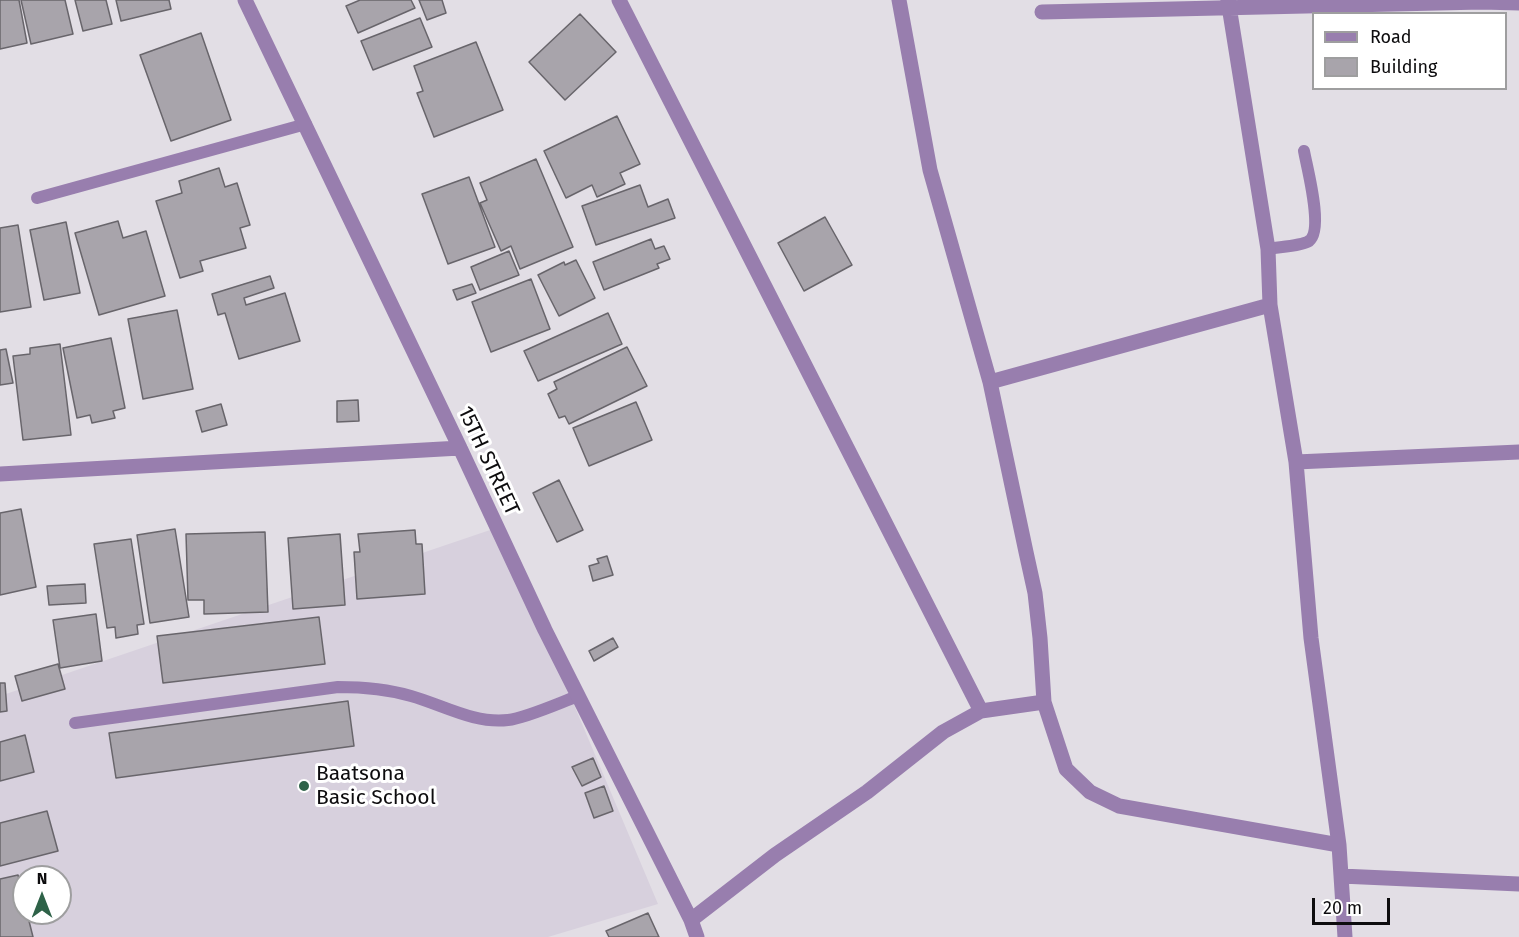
<!DOCTYPE html>
<style>
body{margin:0}
#map{position:relative;width:1519px;height:937px;overflow:hidden;background:#e2dee5;font-family:"Fira Sans",sans-serif}
canvas{display:block}
.legend{position:absolute;left:1312px;top:12px;width:195px;height:78px;box-sizing:border-box;background:#fff;border:2px solid #9e9e9f;margin:0;padding:8px 10px;list-style:none;font-size:18px;color:#0d0c0e}
.legend li{display:flex;align-items:center;gap:12px;height:30px}
.legend b{width:30px;border:2px solid #9e9e9f}
.north{position:absolute;left:12px;top:865px;width:60px;height:60px;box-sizing:border-box;background:#fff;border:2px solid #9e9e9f;border-radius:50%;rotate:0deg;font-size:16px;font-weight:700;line-height:24px;text-align:center;color:#0d0c0e}
.north::after{content:'';display:block;margin:auto;width:21px;height:27px;background:#2e6248;clip-path:polygon(50% 0,100% 100%,50% 72%,0 100%)}
.scale{position:absolute;left:1312px;top:898px;width:78px;height:27px;box-sizing:border-box;border:3px solid #0d0c0e;border-top:0;padding-left:8px;font-size:18px;line-height:21px;white-space:nowrap;color:#0d0c0e;-webkit-text-stroke:4px #fff;paint-order:stroke}
</style>
<div id="map">
<canvas width="1519" height="937"></canvas>
<ul class="legend">
<li><b style="height:8px;background:#987eae"></b>Road</li>
<li><b style="height:16px;background:#a8a4ab"></b>Building</li>
</ul>
<div class="north">N</div>
<div class="scale">20 m</div>
</div>
<script>
const ctx = document.querySelector('canvas').getContext('2d');
ctx.lineJoin = 'round';
function paint(path, color) { ctx.fillStyle = color; ctx.fill(path, 'evenodd'); }
function stroke(path, color, width, dash) { ctx.strokeStyle = color; ctx.lineWidth = width; ctx.lineCap = dash ? 'butt' : 'round'; ctx.setLineDash(dash || []); ctx.stroke(path); }
function label(font, color, halo, rows, align = 'center') {
  ctx.font = font + ' "Fira Sans",sans-serif'; ctx.lineWidth = 6; ctx.setLineDash([]); ctx.textBaseline = 'middle'; ctx.strokeStyle = halo; ctx.fillStyle = color; for (const [text, x, y, turn = 0] of rows) {
    ctx.save(); ctx.translate(x, y); ctx.rotate((+turn || 0) * Math.PI / 180); ctx.textAlign = isNaN(turn) ? turn : align; if (halo) ctx.strokeText(text, 0, 0); ctx.fillText(text, 0, 0); ctx.restore();
  }
}
paint(new Path2D(`
 M499,527L658,904L548,937H0V696ZM24,877H60V913H24Z`), '#d7d0dd');
const building = new Path2D(`
 M0,0H19L27,43L0,49Z
 M21,0H65L73,34L31,44Z
 M75,0H106L112,24L83,31Z
 M116,0H169L171,9L121,21Z
 M360,0H411L415,8L358,33L346,6Z
 M419,0H442L446,13L427,20Z
 M580,14L616,52L565,100L529,62Z
 M420,18L432,47L373,70L361,41Z
 M201,33L231,120L171,141L140,55Z
 M476,42L503,110L434,137L417,93L423,91L414,66Z
 M617,116L640,164L620,173L625,184L597,197L592,185L566,198L544,151Z
 M536,159L573,247L520,269L511,246L501,251L480,203L487,200L480,183Z
 M219,168L225,187L237,183L250,225L240,228L246,248L200,261L203,271L180,278L156,201L182,193L179,181Z
 M469,177L495,247L448,264L422,194Z
 M640,185L648,207L668,199L675,218L596,245L582,206Z
 M825,217L852,265L804,291L778,243Z
 M118,221L123,238L146,231L165,296L99,315L75,233Z
 M66,222L80,293L44,300L30,230Z
 M18,225L31,307L0,312V228Z
 M651,239L655,249L664,246L670,259L657,264L659,268L604,290L593,262Z
 M509,251L519,275L480,290L471,267Z
 M576,260L595,298L559,316L538,275L564,262L565,265Z
 M270,276L274,288L244,298L246,305L285,293L300,341L239,359L225,313L218,315L212,294Z
 M531,279L550,329L491,352L472,302Z
 M472,284L476,293L457,300L453,290Z
 M177,310L193,389L143,399L128,319Z
 M608,313L622,344L538,381L524,351Z
 M111,338L125,408L113,411L115,418L92,423L90,415L77,418L63,348Z
 M60,344L71,435L23,440L13,356L30,354V348Z
 M627,347L647,386L569,424L565,416L559,418L548,394L557,389L554,382Z
 M6,349L13,383L0,385V350Z
 M358,400L359,421L337,422V401Z
 M636,402L652,440L589,466L573,428Z
 M221,404L227,425L202,432L196,411Z
 M559,480L583,530L557,542L533,493Z
 M21,509L36,587L0,595V513Z
 M175,529L189,617L150,623L137,535Z
 M415,530L416,544H422L425,594L357,599L354,552H360L358,534Z
 M265,532L268,612L204,614V600H188L186,534Z
 M340,534L345,605L293,609L288,538Z
 M131,539L144,624L137,625L138,634L116,638L115,627L107,628L94,544Z
 M607,556L613,575L593,581L589,566L599,563L597,559Z
 M85,584L86,603L49,605L47,586Z
 M96,614L102,661L60,668L53,620Z
 M319,617L325,664L163,683L157,636Z
 M613,638L618,647L594,661L589,651Z
 M58,664L65,689L22,701L15,676Z
 M0,683H5L7,711L0,712Z
 M348,701L354,746L116,778L109,733Z
 M25,735L34,772L0,781V742Z
 M593,758L601,777L582,786L572,767Z
 M604,786L613,811L594,818L585,793Z
 M47,811L58,851L0,866V823Z
 M18,875L24,899V913H27L33,937H0V879Z
 M648,913L659,937H609L606,931Z`);
paint(building, '#a8a4ab');
stroke(building, '#68656b', 1.5);
stroke(new Path2D(`
 M37,198L306,124
 M1268,249C1278,247 1302,246 1309,241C1324,230 1307,168 1304,151
 M75,723L338,687C363,687 387,689 411,696C443,705 474,724 508,720C526,718 559,703 578,696`), '#987eae', 12);
stroke(new Path2D(`
 M245,0L460,448L545,630L691,920L697,937
 M619,0L981,711
 M899,0L930,170L990,382L1026,552L1035,593L1040,638L1044,702L1066,769L1090,792L1119,806L1339,845
 M1228,0L1268,249L1270,305L1296,462L1311,638L1339,845L1345,937
 M1042,12L1482,2L1519,3
 M990,382L1270,305
 M1296,462L1519,452
 M0,474L460,448
 M1341,876L1519,884
 M691,920L775,855L867,792L943,732L981,711L1044,702`), '#987eae', 15);
for (const [x, y, r, color] of [
 [304,786,6,"#2e6248"]
]) { const dot = new Path2D(); dot.arc(x, y, r, 0, 2 * Math.PI); ctx.fillStyle = color; ctx.fill(dot); stroke(dot, '#fff', 2); }
label('21px', '#0d0c0e', '#fff', [
 ["15TH STREET",488,461,65]
]);
label('21px', '#0d0c0e', '#fff', [
 ["Baatsona",316,774],
 ["Basic School",316,798]
], 'left');
</script>
